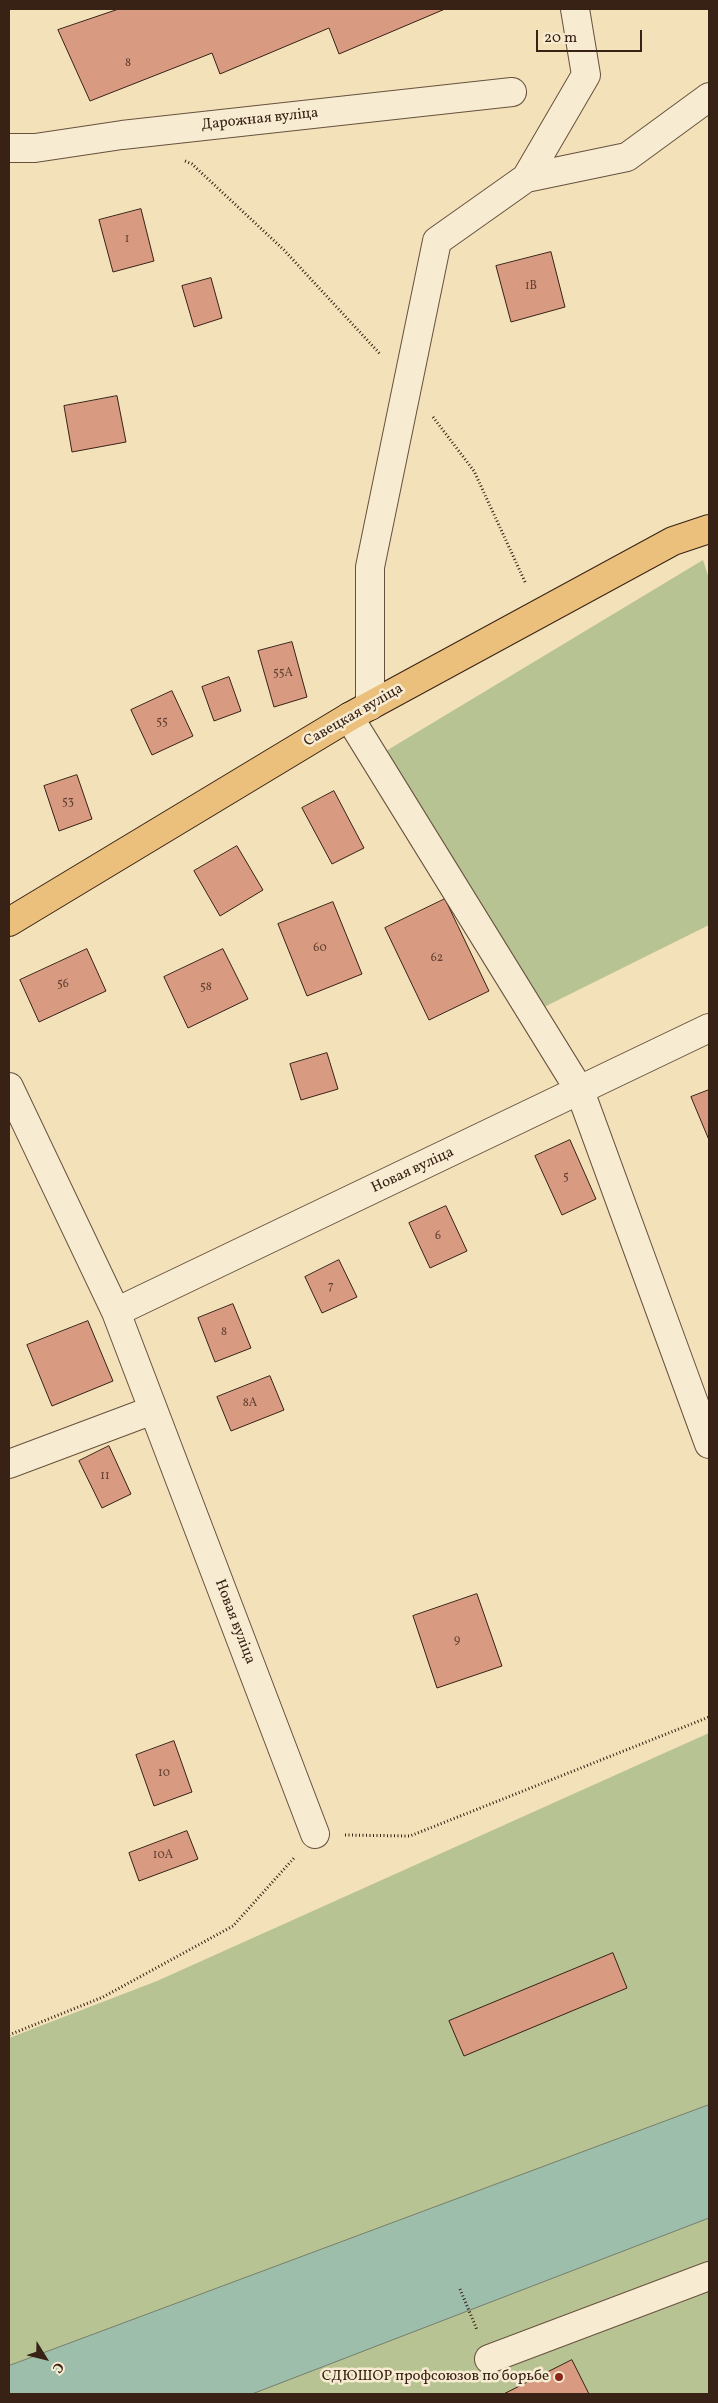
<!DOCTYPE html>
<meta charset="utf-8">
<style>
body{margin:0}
#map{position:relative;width:718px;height:2403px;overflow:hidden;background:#f3e1b9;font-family:Vollkorn,serif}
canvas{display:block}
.frame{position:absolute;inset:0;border:10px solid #382115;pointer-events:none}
.north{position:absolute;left:20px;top:2333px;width:50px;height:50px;-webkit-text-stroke:4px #f7ecd2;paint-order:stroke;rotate:126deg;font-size:14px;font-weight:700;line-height:20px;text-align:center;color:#382115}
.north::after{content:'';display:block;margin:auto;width:18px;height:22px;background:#382115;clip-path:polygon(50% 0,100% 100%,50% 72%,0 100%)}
.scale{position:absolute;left:536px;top:30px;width:106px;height:22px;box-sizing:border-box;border:2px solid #382115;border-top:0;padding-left:6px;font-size:15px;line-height:18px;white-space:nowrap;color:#382115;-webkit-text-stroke:4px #f7ecd2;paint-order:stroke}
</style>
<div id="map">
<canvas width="718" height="2403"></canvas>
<div class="frame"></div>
<div class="north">С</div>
<div class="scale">20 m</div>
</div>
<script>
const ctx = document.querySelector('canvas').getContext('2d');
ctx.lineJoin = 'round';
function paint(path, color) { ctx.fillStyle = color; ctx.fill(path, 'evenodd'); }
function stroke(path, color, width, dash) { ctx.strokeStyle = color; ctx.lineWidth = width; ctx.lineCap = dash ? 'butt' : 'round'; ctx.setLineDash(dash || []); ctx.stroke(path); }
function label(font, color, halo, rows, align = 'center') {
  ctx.font = font + ' Vollkorn,serif'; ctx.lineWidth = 5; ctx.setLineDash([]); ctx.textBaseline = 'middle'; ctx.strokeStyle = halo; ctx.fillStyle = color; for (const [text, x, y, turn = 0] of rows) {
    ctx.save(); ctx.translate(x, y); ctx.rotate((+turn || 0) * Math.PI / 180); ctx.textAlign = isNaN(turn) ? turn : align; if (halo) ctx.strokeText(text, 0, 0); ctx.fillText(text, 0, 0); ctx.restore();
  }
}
paint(new Path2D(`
 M703,560L709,579V925L538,1010L386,751Z
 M709,1733V2394H9V2038L157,1981Z`), '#b7c392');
const water = new Path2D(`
 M709,2105V2218L252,2394H9V2366Z`);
paint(water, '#9dbeaa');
stroke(water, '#757f6e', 1);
const building = new Path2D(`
 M119,9H445L339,54L329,28L220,74L212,53L90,101L58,30Z
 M141,209L154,261L113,272L99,220Z
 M551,252L565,307L511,322L496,266Z
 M211,278L222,318L194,327L182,286Z
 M117,396L126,442L72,452L64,406Z
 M292,642L307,697L274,707L258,651Z
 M229,677L241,711L214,721L202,687Z
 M172,691L193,736L152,755L131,710Z
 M77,775L92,819L59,831L44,786Z
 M334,791L364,848L332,864L302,808Z
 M237,846L263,890L220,916L194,871Z
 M445,899L489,991L429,1020L385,928Z
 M333,902L362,974L307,996L278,924Z
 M87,949L106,991L39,1022L20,980Z
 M223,949L248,999L188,1028L164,977Z
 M327,1053L338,1089L301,1100L290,1064Z
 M709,1090V1140L691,1097Z
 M570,1140L596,1199L562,1215L535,1156Z
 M446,1206L467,1251L430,1268L409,1223Z
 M339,1260L357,1297L322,1313L305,1277Z
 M233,1304L251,1348L215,1362L198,1318Z
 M88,1321L113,1381L52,1406L27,1345Z
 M270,1376L284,1410L231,1431L217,1397Z
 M109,1446L131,1494L102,1508L79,1461Z
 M477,1594L502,1666L437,1688L413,1616Z
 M174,1741L192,1792L154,1806L136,1755Z
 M187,1831L198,1859L139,1881L129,1853Z
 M613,1953L627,1988L464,2056L449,2021Z
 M572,2360L589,2394H504Z`);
paint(building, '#d89a81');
stroke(building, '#382115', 1);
const minor = new Path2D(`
 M9,148H35L122,135L512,92
 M526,178L586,75L575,9
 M370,706V567L437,241L526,178L627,157L709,97
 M349,717L580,1091L709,1444
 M9,1087L116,1312L315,1834
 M116,1312L709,1028
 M9,1464L153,1410
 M489,2359L709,2276`);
const major = new Path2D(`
 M9,922L349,717L673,541L709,529`);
stroke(minor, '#67513e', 30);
stroke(major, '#382115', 30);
stroke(new Path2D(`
 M185,161L192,164L284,250L381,355
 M433,417L474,471L526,584
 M345,1835L410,1836L709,1717
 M9,2035L103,1997L233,1926L294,1858
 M460,2289L477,2330`), '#382115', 3, [1, 2.5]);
stroke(minor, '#f7ecd2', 28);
stroke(major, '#eac07c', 28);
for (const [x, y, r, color] of [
 [559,2377,5,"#8f2418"]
]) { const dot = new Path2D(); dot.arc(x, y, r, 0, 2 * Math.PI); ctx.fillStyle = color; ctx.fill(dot); stroke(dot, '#f7ecd2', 2); }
label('12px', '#603f30', null, [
 ["8",128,64],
 ["1",127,240],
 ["1В",531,287],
 ["55А",283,674],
 ["55",162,723],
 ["53",68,803],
 ["60",320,949],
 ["62",437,959],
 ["56",63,985],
 ["58",206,988],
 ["5",566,1178],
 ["6",438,1237],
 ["7",331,1287],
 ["8",224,1333],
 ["8А",250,1404],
 ["11",105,1477],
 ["9",457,1641],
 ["10",164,1774],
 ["10А",163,1856]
]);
label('15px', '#382115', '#f7ecd2', [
 ["Дарожная вуліца",260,120,-6],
 ["Савецкая вуліца",354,716,-30],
 ["Новая вуліца",413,1171,-25],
 ["Новая вуліца",234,1622,69]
]);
label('15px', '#382115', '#f7ecd2', [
 ["СДЮШОР профсоюзов по борьбе",549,2377]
], 'right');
</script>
